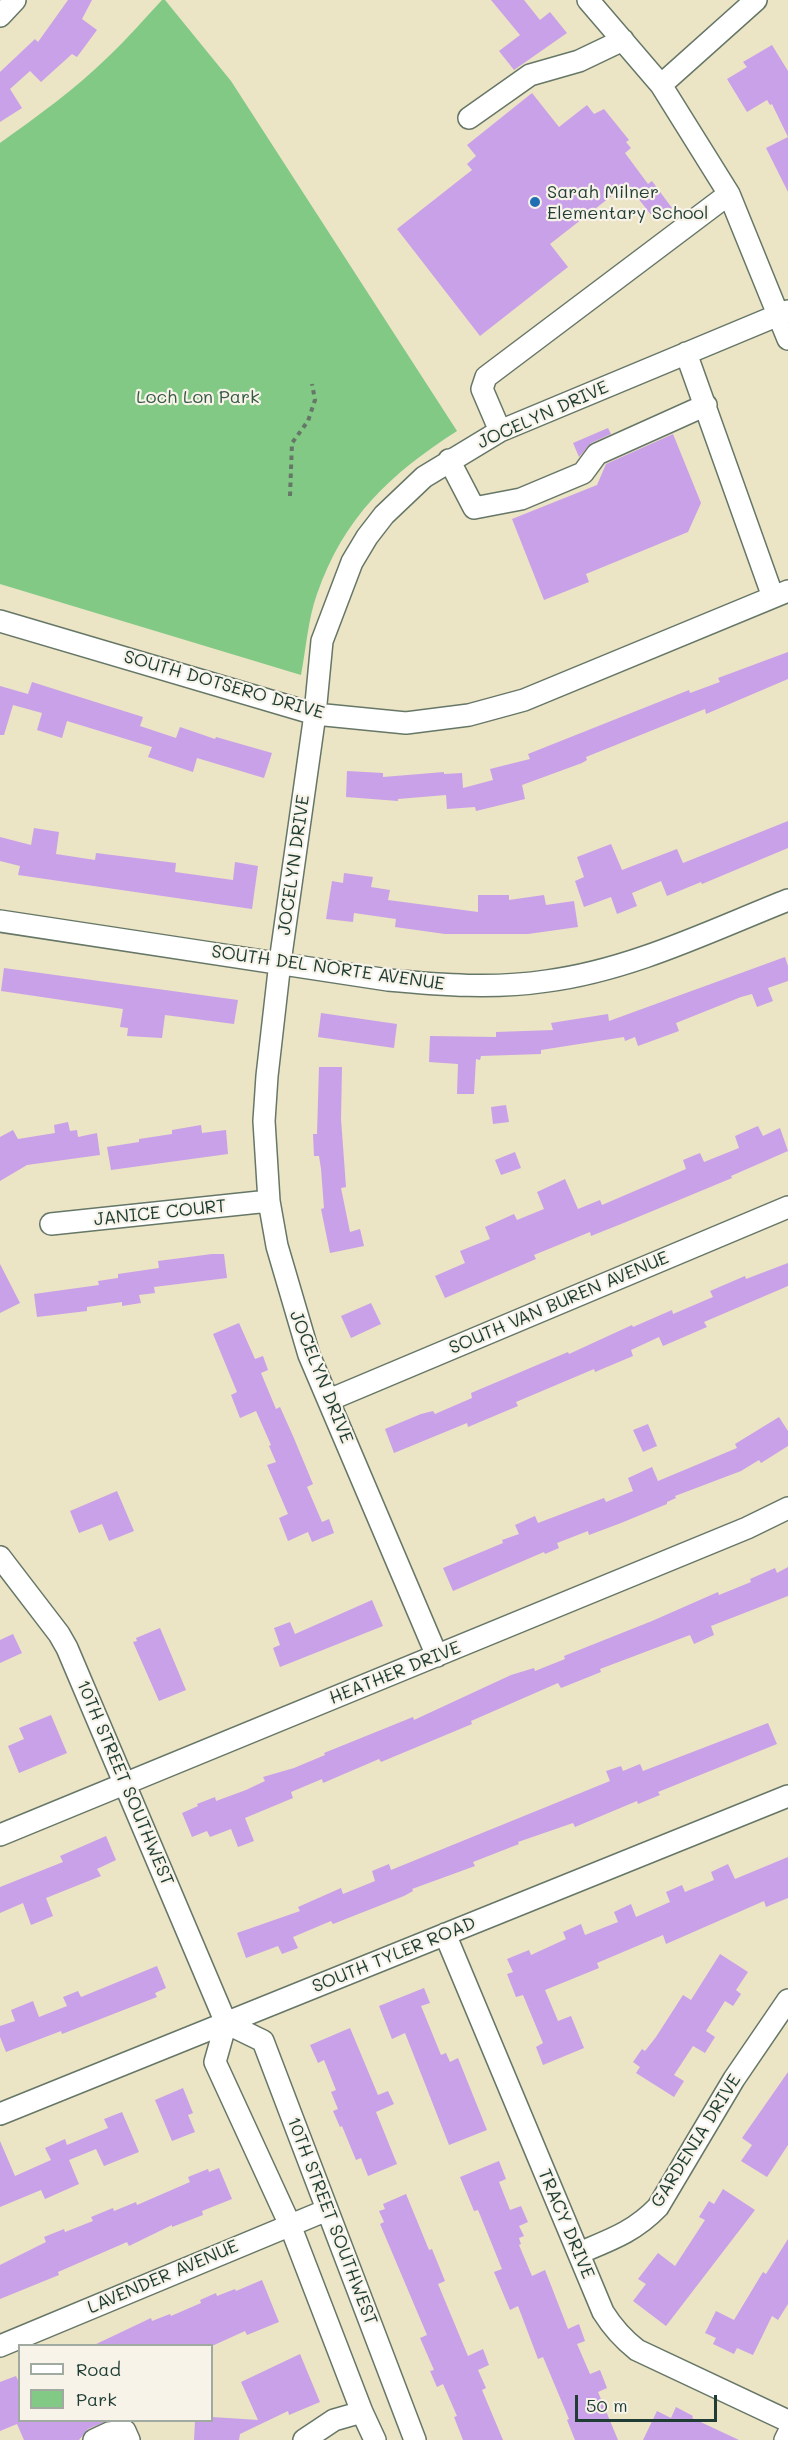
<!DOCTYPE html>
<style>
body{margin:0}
#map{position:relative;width:788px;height:2440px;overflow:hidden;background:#ebe4c5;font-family:Mali,sans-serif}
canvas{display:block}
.legend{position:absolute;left:18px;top:2344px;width:195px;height:78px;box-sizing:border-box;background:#f7f3e8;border:2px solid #a1aaa0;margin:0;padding:8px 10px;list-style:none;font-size:18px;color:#1f3d34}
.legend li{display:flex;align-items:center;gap:12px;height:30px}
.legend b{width:30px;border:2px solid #a1aaa0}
.scale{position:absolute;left:575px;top:2395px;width:142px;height:27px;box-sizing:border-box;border:3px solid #1f3d34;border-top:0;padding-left:8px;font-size:18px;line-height:21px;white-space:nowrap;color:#1f3d34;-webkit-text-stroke:4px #f7f3e8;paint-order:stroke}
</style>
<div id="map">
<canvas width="788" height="2440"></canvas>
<ul class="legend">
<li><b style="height:8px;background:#fff"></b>Road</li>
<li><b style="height:16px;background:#81c985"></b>Park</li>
</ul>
<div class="scale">50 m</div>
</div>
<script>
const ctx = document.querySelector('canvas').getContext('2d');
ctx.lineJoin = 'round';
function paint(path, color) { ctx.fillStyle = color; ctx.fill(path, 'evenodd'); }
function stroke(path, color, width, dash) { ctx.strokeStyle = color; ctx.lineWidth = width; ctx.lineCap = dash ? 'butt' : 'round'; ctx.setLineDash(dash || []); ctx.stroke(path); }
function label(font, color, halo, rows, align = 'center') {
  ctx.font = font + ' Mali,sans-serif'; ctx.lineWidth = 4.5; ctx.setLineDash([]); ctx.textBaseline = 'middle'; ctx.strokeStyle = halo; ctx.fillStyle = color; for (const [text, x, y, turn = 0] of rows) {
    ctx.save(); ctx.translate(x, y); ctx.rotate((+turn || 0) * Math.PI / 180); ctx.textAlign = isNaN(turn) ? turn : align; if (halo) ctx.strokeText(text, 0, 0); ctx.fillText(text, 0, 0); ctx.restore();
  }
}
paint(new Path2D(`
 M162,0H165L231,81L457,431C390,474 344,517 317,594C308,619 306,649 301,675L0,584V143C38,116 75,89 108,57C127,39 144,19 162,0Z`), '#81c985');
paint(new Path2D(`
 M68,0H92L82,19L97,30L77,57L72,54L41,82L30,71L10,89L22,108L0,122V72L35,39L38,42Z
 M491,0H524L540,20L550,12L567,33L514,70L499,51L520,35Z
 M772,45L788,71V192L766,148L788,137L772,104L770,105L767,100L747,112L727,79L747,67L743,62Z
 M532,93L559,127L587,105L594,114L604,109L629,140L626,142L631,148L625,153L648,184L652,181L672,208L655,220L627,184L550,244L568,267L480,336L397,229L472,170L467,164L476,156L467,145Z
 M608,428L611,434L591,443L579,457L573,443Z
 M673,434L701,503L688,532L586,574L589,582L544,600L512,519L597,485L606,464Z
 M788,652V679L706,714L705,709L586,757L587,760L582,763L522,785L525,799L476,811L475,807L447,809L446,795L398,799V801L346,797L347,771L383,773V777L444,772V774L462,773L463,788L493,780L490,769L530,759L528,754L689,690L690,693L720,682L718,678Z
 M32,682L143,717L140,726L176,738L180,727L215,739L216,737L272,753L264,778L197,758L193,772L148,757L152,747L67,721L62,738L37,730L42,713L13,705L4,735H0V686L28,694Z
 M788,821V848L702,884L701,882L667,896L661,881L632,893L637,906L617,914L611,897L584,907L575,881L584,877L577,857L611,844L622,870L677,849L683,863Z
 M34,828L59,832L56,854L95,860L96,853L176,863L175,872L233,880L235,862L258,866L252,909L18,875L20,866L0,861V837L31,845Z
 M344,873L373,877L371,887L390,890L388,900L478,912V895H509V900L544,895L546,905L574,901L578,927L528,934H445L395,927L396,919L354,913L353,922L326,919L332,881L343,883Z
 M785,957L788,966V981L768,988L773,1001L757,1007L752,994L741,997L676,1023L679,1031L638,1046L635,1037L625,1041L624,1037L541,1050V1054L481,1056L480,1060L476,1059L474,1094H457L458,1064L429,1062L430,1036L496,1037V1032L553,1030L551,1023L608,1014L609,1021Z
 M4,968L238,1000L234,1024L165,1015L162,1038L127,1036L128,1028L120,1027L123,1009L1,991Z
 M321,1013L397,1024L394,1048L318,1037Z
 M319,1067H342L341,1119L346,1187L341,1188L350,1232L360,1229L364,1246L330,1253L321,1209L324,1208L321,1169L319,1156H314L313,1134H317Z
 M506,1105L509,1122L493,1124L491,1107Z
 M68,1122L70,1131L77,1130L78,1137L97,1133L100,1155L27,1165L0,1181V1137L13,1130L18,1139L55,1133L54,1125Z
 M201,1125L202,1133L226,1130L228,1154L111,1170L107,1147L139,1142V1139L172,1134V1130Z
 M758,1126L763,1136L780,1128L788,1151L731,1176L732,1178L626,1222L591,1236L590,1232L534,1255L536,1259L445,1298L435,1276L465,1263L460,1251L490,1239L485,1227L514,1214L517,1220L544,1209L537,1192L565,1179L578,1209L600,1200L602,1205L686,1169L683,1160L700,1153L704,1162L739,1148L735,1136Z
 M515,1152L521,1168L501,1175L495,1160Z
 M212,1254H224L227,1278L154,1287L155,1293L139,1295L141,1303L122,1306V1302L87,1307V1311L37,1317L34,1294L99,1285L98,1281L118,1278V1274L159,1268L158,1261Z
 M788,1263V1286L704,1322L707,1327L663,1346L659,1337L631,1350L633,1356L595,1372L594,1369L516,1402L518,1406L468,1427L467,1423L394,1453L385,1429L421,1414L433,1411L435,1414L472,1398L471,1393L568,1352L569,1354L632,1325L633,1327L672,1310L673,1314L713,1297L710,1291L745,1276L746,1279Z
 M0,1264L20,1303L0,1313Z
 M371,1303L381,1324L351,1338L341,1316Z
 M239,1323L255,1359L263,1356L268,1370L261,1373L276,1409L280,1407L293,1436L313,1484L307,1487L322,1522L329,1519L334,1533L312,1542L308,1532L288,1541L279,1518L288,1514L267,1465L276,1462L269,1446L271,1445L256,1411L240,1418L231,1395L237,1392L213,1334Z
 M779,1417L788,1431V1446L761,1463L759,1460L741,1471L675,1496L676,1498L667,1502V1504L621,1523L589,1535L588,1531L557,1543L559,1548L545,1554L544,1552L453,1591L443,1568L503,1543L502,1540L519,1534L515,1525L535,1516L538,1523L604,1498L606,1502L633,1491L628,1478L652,1467L658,1481L737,1448L735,1444Z
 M648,1424L657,1446L643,1452L633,1430Z
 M117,1491L134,1531L109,1541L102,1524L79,1533L70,1511Z
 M788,1567V1596L711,1626L714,1635L694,1644L690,1635L600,1669L601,1672L561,1688L558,1683L471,1721L472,1724L381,1762L379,1759L323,1783L322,1779L291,1792L293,1798L245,1818L254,1841L238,1847L231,1829L210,1837L207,1831L192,1837L182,1813L198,1806L197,1804L215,1797L216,1801L246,1790L265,1781L263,1777L294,1768L325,1755L324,1753L413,1717L414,1720L511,1675L534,1668L535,1671L565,1659L564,1656L652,1621L718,1592L719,1595L751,1582L750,1579L775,1568L777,1573Z
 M372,1600L383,1626L280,1667L273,1648L280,1645L274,1628L290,1622L295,1634Z
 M160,1628L186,1690L159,1701L133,1642L137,1641L136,1638Z
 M13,1634L22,1653L0,1663V1640Z
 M51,1715L67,1753L19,1773L8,1746L24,1739L19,1728Z
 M768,1723L777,1744L658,1792L660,1795L638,1804L637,1801L575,1827L573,1823L518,1842L519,1844L473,1862L475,1866L412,1889L413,1891L404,1896L333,1924L331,1921L293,1937L298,1948L282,1954L278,1946L246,1958L237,1933L300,1911L298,1907L341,1888L343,1894L375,1881L372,1871L389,1864L391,1870L610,1781L606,1771L621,1766L623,1771L640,1764L643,1771Z
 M106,1836L116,1860L97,1869L101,1876L46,1898L53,1916L31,1925L23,1903L0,1913V1887L63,1862L60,1856Z
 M788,1857V1898L766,1907L764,1901L666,1944L663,1935L597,1963L599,1968L545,1990L558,2021L571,2016L584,2048L543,2065L536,2047L543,2043L523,1995L516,1997L507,1974L513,1972L507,1959L529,1950L531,1955L566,1939L563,1932L581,1924L585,1935L618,1922L614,1912L631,1904L636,1917L670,1902L666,1892L682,1885L685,1892L714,1880L711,1872L728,1864L735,1879Z
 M720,1954L748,1972L736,1990L741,1994L733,2006L725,2001L706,2031L715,2037L705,2053L693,2046L674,2075L684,2081L674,2097L636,2073L640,2067L633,2062L642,2049L645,2051L656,2037L683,1995L691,2000Z
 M157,1966L166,1988L155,1993L157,1997L62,2034L61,2031L6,2052L0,2037V2026L15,2021L11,2010L33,2001L39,2017L67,2006L63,1997L78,1991L81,1997Z
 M424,1988L430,2003L421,2006L441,2055L446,2053L450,2062L458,2058L487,2130L449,2145L405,2033L392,2039L379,2006Z
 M350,2028L378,2095L388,2091L394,2104L376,2112L397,2164L368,2176L361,2158L356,2160L342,2126L340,2127L333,2111L338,2109L331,2092L336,2090L324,2060L318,2063L310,2045Z
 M788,2072V2145L767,2177L741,2161L752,2145L742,2138Z
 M183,2088L193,2113L188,2115L195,2132L172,2141L155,2100Z
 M122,2112L139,2152L104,2166L96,2149L69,2160L79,2184L45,2199L41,2190L0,2207V2141L15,2176L51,2160L45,2148L65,2139L67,2145L108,2128L104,2119Z
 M499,2161L506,2179L499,2182L510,2210L521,2206L528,2222L519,2226L524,2236L519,2238L521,2244L519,2245L532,2276L545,2270L568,2329L579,2324L585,2341L577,2344L590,2374L600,2370L607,2388L598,2392L618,2440H575L567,2420L569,2419L543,2357L538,2359L518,2306L510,2310L494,2272L502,2269L478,2210L474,2211L460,2177Z
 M219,2168L232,2199L202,2211L203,2215L172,2227V2225L129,2246L127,2242L58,2272L59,2275L0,2299V2265L46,2242L44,2237L64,2229L65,2232L93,2221L91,2217L113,2208L114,2211L136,2202L137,2205L190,2182L188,2177L208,2169L209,2172Z
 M723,2189L755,2210L666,2326L633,2301L646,2284L638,2279L658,2253L675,2266L705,2220L699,2217L709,2201L714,2204Z
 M406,2194L429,2250L432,2249L445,2281L438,2284L468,2356L483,2349L489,2365L478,2370L486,2388L482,2390L503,2440H463L454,2417L457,2416L443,2384L437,2387L430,2371L434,2370L420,2338L427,2335L380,2224L384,2222L379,2211L385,2209L383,2204Z
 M788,2239V2304L778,2320L772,2316L753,2355L737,2348L734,2354L713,2344L716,2338L705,2333L716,2311L734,2320L763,2272L766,2274Z
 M262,2280L279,2322L247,2335L245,2331L212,2346H92L151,2318L152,2321L170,2314L171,2316L201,2303L200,2300L216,2293L217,2296L235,2289L236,2291Z
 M300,2354L320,2402L289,2415L288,2411L240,2434L239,2440H194L195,2421H212V2417L258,2420L241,2382Z
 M16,2376L20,2384V2421H107L88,2429L79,2440H24L17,2424L0,2431V2382Z
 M676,2407L693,2416L692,2418L739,2440H643L657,2411L671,2418Z`), '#c9a1e8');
const minor = new Path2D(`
 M588,0L661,85L729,194L788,339
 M0,16L15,0
 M661,85L756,0
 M469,118L530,75L579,61L623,40
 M686,353L773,597
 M500,431L482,389L486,377L729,194
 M449,460L474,508L521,499L583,473L597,454L706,405
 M0,621L315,714L406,723L469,715L524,700L788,591
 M0,921L388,980C442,985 494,989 547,981C631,970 710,931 788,900
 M51,1224L269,1201
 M329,1400L788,1207
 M0,1557L59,1634L67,1648L226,2023L215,2062L290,2225L362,2412L375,2440
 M437,1656L309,1355L277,1246L269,1201L264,1121L267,1076L280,962L315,714L322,641L352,562L367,537L384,515L424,477L500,431L788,311
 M0,1835L747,1528L788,1508
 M445,1934L603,2312C613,2328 623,2339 637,2350L788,2421
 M226,2023L263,2041L415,2440
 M0,2114L788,1796
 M579,2253C610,2240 634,2232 658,2207L734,2079L788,2000
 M0,2346L327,2210
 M94,2440L109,2433L125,2431L129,2440
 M304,2440L334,2420L362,2412
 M785,2440L788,2434`);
stroke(minor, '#667767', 24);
stroke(new Path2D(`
 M290,496L292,443L308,421L315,400L312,384`), '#667767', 4, [4.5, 4.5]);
stroke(minor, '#fff', 21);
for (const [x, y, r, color] of [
 [535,202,6,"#1f6fb2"]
]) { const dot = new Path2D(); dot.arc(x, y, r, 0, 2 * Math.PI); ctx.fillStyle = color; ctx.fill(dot); stroke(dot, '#f7f3e8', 2); }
label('18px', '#1f3d34', '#f7f3e8', [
 ["Sarah Milner",547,192],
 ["Elementary School",547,213]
], 'left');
label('18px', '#335944', '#f7f3e8', [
 ["Loch Lon Park",198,397]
]);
label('18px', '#1f3d34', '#f7f3e8', [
 ["JOCELYN DRIVE",543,415,-24],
 ["SOUTH DOTSERO DRIVE",224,685,16],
 ["JOCELYN DRIVE",294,865,-82],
 ["SOUTH DEL NORTE AVENUE",328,968,8],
 ["JANICE COURT",160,1213,-6],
 ["SOUTH VAN BUREN AVENUE",559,1303,-23],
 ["JOCELYN DRIVE",321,1377,68],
 ["HEATHER DRIVE",395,1673,-22],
 ["10TH STREET SOUTHWEST",125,1783,67],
 ["SOUTH TYLER ROAD",394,1955,-22],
 ["GARDENIA DRIVE",696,2141,-58],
 ["10TH STREET SOUTHWEST",332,2221,69],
 ["TRACY DRIVE",566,2224,67],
 ["LAVENDER AVENUE",163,2277,-23]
]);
</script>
